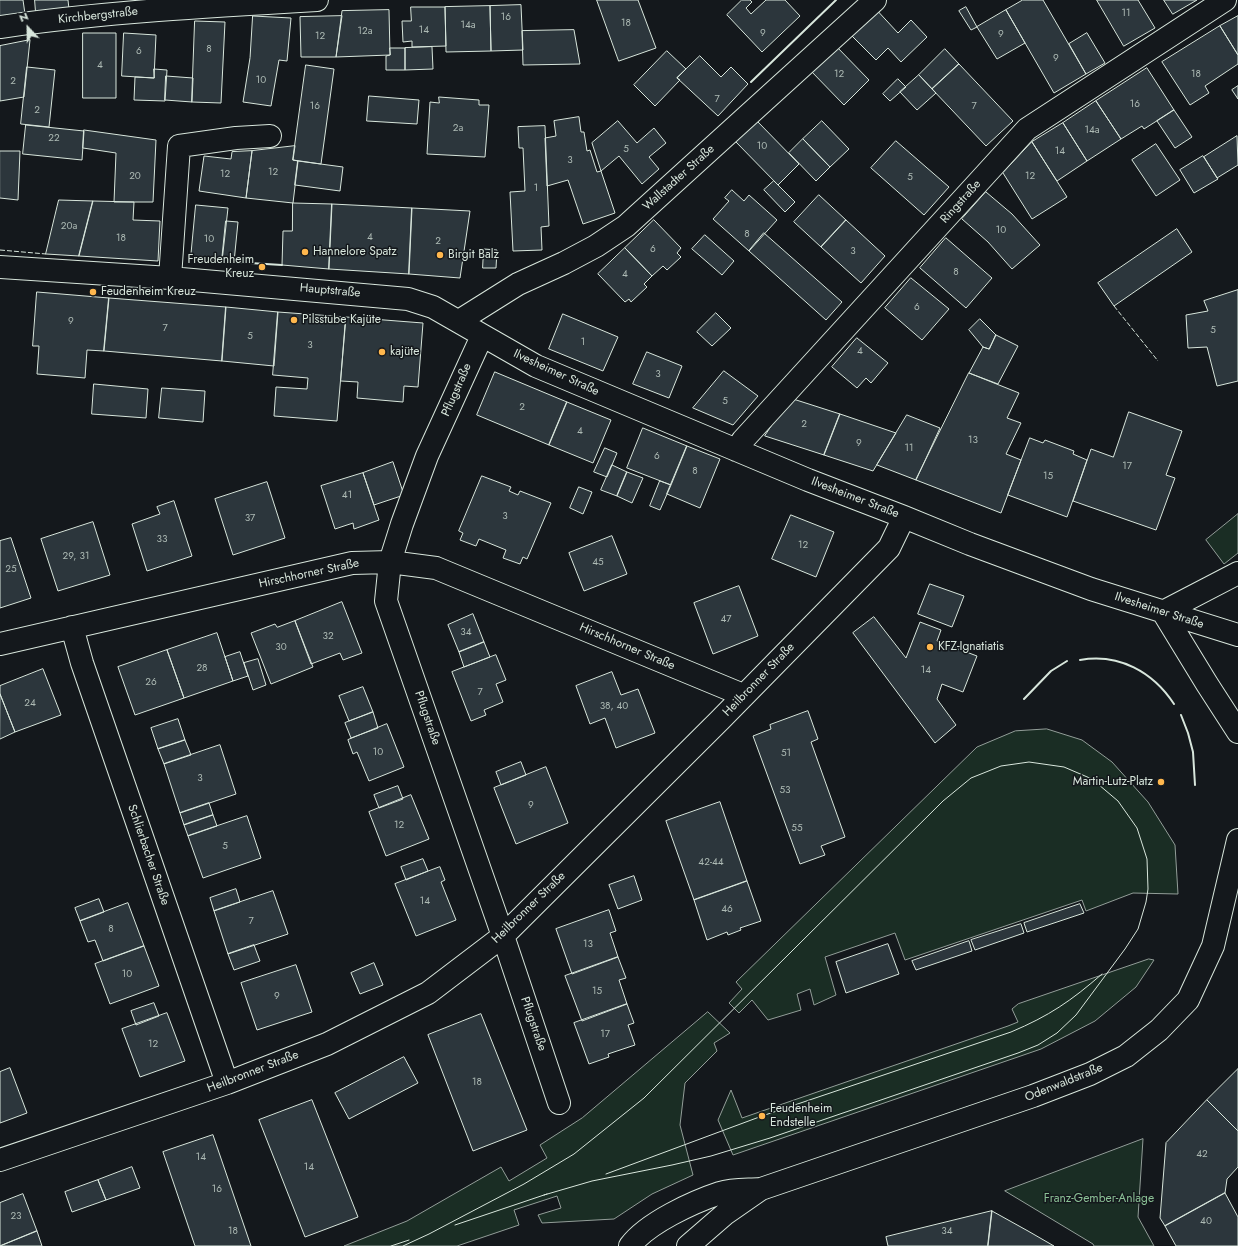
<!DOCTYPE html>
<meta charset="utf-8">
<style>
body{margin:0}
#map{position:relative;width:1238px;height:1246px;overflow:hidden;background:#14181c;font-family:Jost,sans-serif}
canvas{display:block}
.north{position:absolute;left:8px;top:8px;width:40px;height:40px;-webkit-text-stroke:3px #14181c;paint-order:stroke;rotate:338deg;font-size:11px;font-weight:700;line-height:16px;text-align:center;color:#d8e6dc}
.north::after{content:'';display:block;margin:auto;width:14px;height:18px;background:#d8e6dc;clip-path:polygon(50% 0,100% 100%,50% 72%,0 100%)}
</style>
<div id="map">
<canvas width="1238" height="1246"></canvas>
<div class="north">N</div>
</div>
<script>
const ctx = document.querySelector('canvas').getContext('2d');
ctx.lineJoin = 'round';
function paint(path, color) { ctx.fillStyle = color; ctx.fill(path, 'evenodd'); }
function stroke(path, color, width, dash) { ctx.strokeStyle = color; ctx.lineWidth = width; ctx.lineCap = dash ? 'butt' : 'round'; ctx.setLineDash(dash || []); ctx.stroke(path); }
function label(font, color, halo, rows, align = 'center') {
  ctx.font = font + ' Jost,sans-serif'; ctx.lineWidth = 3; ctx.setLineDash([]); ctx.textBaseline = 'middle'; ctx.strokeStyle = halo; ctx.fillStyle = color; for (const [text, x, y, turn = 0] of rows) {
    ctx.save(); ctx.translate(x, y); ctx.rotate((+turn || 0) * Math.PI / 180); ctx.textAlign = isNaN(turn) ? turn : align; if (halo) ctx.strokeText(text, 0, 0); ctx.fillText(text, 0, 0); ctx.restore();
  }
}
const green = new Path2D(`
 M1238,514V553L1224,564L1206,540Z
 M1047,729L1082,740L1112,762L1148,802L1175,845L1178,894L1133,893L1086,911L1082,900L905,960L895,933L825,957L836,995L814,1005L810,989L797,994L801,1010L768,1020L752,1000L739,1013L729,1003L742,989L736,982L977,747L1015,731Z
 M1149,959L1154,960L1136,987L1095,1021L1041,1049L733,1155L718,1120L731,1090L742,1118L1008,1026L1018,1022L1012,1009L1018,1004Z
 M708,1012L730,1033L714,1043L717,1051L685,1083L680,1125L693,1175L652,1194L614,1219L542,1223L538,1215L561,1208L557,1196L514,1210L519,1225L457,1246H344L407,1221L501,1167L509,1181L547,1158L540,1145L582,1118Z
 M1143,1139L1138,1217L1154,1246H1094L1093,1244L1005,1191Z`);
paint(green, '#1a2d24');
stroke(green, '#939e99', 1);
const building = new Path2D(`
 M0,0H23L25,14L0,18Z
 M35,0H68L69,9L36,13Z
 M597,0H638L656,48L619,61Z
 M742,0H750L752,2L746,8L751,14L766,0H785L800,16L762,52L727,15Z
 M1023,0H1043L1086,74L1054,93L1006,10Z
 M1097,0H1138L1155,28L1124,46Z
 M1164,0H1197L1173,14Z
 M521,5L523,50L491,51L490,6Z
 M490,6L491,51L446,52L445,7Z
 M873,6L898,33L911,20L927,37L901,62L888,48L876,60L847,31Z
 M411,7H445L446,46L412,47V41L403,42L402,21H411Z
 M966,7L977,27L971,30L959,11Z
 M389,10L390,55L336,57L342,11Z
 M1006,10L1025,43L997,59L977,27Z
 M253,16L291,18L287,61L279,60L271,106L243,102L250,58Z
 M342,16L336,57H301L300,17Z
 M1238,16V55L1220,26Z
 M195,21L225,22L221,103L192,102Z
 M1220,26L1238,55V64L1205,86L1209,93L1190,105L1162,62Z
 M574,30L580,64L523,65L522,31Z
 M83,33H116V98H83Z
 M124,33L156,35L154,78L122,76Z
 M1087,33L1105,63L1086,74L1069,44Z
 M30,40L24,97L0,101V46Z
 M835,45L869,80L844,105L809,69Z
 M432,47L433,69L405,70V48Z
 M390,48H405V70H386V56L390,55Z
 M945,49L959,64L932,89L919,75Z
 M667,51L686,69L677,78L680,80L655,106L634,85Z
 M700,56L721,77L731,67L748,84L718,116L677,78Z
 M959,64L1013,121L986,146L932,89Z
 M306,65L334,69L321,164L293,160Z
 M27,67L55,70L49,127L21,124Z
 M1147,68L1174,110L1144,129L1142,126L1121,139L1096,101Z
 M154,69L167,70L165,101L134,100L135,77L154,78Z
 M919,75L936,93L917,110L900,92Z
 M166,76L193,78L192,102L165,100Z
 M898,79L906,87L890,101L883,94Z
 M1238,86V99L1232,90Z
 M369,96L419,100L417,124L367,121Z
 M439,97L479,100V105H489L485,157L427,154L430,102L439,103Z
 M1096,101L1121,139L1087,161L1063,123Z
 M1174,110L1192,137L1175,148L1157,121Z
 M579,117L581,132H584L587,151L590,150L597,172L601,171L615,213L583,224L568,180L547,186L545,138L556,136L554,121Z
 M618,121L637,143L654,128L666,143L649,157L659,169L642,184L619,156L601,171L592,143Z
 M757,121L799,164L778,185L735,141Z
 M822,121L849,149L830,167L803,139Z
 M1063,123L1087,161L1057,181L1032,142Z
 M26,125L84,131L82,160L23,154Z
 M545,126L549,226L541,227L542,250L513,251L510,192L525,191L523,148H519L518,127Z
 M84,130L156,140L153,202H114L116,153L83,148Z
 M1237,136L1238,165L1217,178L1204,157Z
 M803,139L830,167L816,181L789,153Z
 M896,141L949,187L924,215L871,168Z
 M1032,142L1067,197L1032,219L1003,173Z
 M1156,144L1180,180L1156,196L1132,160Z
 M295,146L293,160L298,161L293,203L246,198L252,151Z
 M0,151H20L18,200L0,198Z
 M252,151L246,198L199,191L204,156L231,159L232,152Z
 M1203,156L1218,179L1194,193L1180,170Z
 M298,161L343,167L340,191L295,185Z
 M774,181L795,202L785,212L764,190Z
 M732,190L744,201L749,195L777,220L749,251L713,219L729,201L725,198Z
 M986,192L1012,214L1040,245L1012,269L988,242L962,219Z
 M819,195L846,220L821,247L794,222Z
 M59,200L93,201L79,256L46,254Z
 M93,201L134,202L133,220L160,221L158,261L79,256Z
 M293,203L332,204L329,269L282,265L283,231H292Z
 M332,204L412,208L409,274L329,269Z
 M196,205L228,208L222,261L191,258Z
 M412,208L470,211L460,278L409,274Z
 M654,220L681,248L677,253L681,257L667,270L663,266L652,276L625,248Z
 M846,220L885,256L861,283L821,247Z
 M226,221L238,222L234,262L222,261Z
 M1177,229L1192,252L1114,306L1098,283Z
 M764,233L842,302L826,320L749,251Z
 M705,235L734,261L722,275L692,249Z
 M946,238L992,278L966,308L920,268Z
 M625,248L652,276L644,284L647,287L631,302L629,299L625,302L598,274Z
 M484,249L497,250L496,268H483Z
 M911,278L949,309L922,340L885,308Z
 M1238,290V381L1217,386L1207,347L1188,348L1186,315L1208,311L1204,301Z
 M37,292L109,298L104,351L87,350L85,378L37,374L39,346H33Z
 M109,298L226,307L222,361L104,351Z
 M226,307L278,312L274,366L222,361Z
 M278,312L346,317L337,421L274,416L276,387L307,389L308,378L273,375Z
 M716,313L731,328L712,346L697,332Z
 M563,314L618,337L603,371L549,349Z
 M346,317L423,323L418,387L404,386L403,402L357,398L358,382L341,381Z
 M980,319L996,335L989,349L983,347L969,330Z
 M996,335L1018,346L998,384L969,373L983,347L989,349Z
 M857,338L888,363L871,383L866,378L857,388L832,367Z
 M647,352L682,366L669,398L633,384Z
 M724,371L758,396L733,425L693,408Z
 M495,372L567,402L549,445L477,415Z
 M969,373L1019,393L1007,418L1021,423L1006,454L1021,460L1001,513L916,480Z
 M94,384L148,389L146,418L92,414Z
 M162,388L205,391L203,422L159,418Z
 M790,398L840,414L824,455L765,436Z
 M567,402L611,420L593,463L549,445Z
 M1129,412L1182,431L1166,475L1175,478L1156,530L1073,501L1091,449L1113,457Z
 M840,414L896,433L873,471L824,455Z
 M907,415L940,428L916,480L877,465Z
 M643,428L687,446L671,485L627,468Z
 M1030,438L1043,443L1045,440L1074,451L1073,454L1087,460L1067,517L1008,495Z
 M687,446L720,459L700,508L667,494Z
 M605,448L617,453L607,477L594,472Z
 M393,462L404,495L374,505L363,473Z
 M612,465L627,472L617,496L601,490Z
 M627,472L643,478L632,503L617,496Z
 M363,473L379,520L354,529L353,523L335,529L321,486Z
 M482,476L511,487L509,491L518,495L520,491L551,503L527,559L523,557L520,564L503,558L506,550L479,539L476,546L460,540L463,533L459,531Z
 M660,481L671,485L660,510L650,506Z
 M267,482L285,538L233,555L215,499Z
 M579,487L592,492L583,514L570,508Z
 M174,501L192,556L147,571L132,524L160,514L157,507Z
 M791,515L834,532L816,577L772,559Z
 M93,522L110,575L58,591L41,539Z
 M612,536L627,574L584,591L569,553Z
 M11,538L31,598L0,608V541Z
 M930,584L964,596L952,627L918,614Z
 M739,586L758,636L713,654L694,603Z
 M342,602L362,653L343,660L340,653L311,664L295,621Z
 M473,614L484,642L459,652L448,625Z
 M874,617L906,658L920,622L941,630L937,641L977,656L963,692L942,684L937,699L956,725L935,743L853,633Z
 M295,621L313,667L271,684L251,633L275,624L277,627Z
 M217,633L233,681L184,698L167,650Z
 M484,642L490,657L464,667L459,652Z
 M167,650L184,698L135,715L118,667Z
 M240,652L248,676L233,681L225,657Z
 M496,655L506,680L496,684L503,702L484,710L486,715L471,721L452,672Z
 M258,659L266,685L253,690L244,663Z
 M43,669L61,715L15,732L0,694V686Z
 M612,672L621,695L638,689L655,733L616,748L605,718L590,724L576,686Z
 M363,687L373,712L349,721L339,696Z
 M0,694L15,732L0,739Z
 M808,711L818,739L811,742L845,837L821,846L825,855L800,864L753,736L771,729L770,725Z
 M373,712L378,728L351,738L345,723Z
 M178,719L185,740L158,749L151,728Z
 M387,724L404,767L369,781L357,752L353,754L348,740Z
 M185,740L191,755L164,764L158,749Z
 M220,745L236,794L180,813L164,764Z
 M521,762L526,775L501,785L496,772Z
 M546,767L568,823L516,844L494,788Z
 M398,786L403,799L379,808L374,795Z
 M411,795L429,839L386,856L369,812Z
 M720,802L747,881L694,900L666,821Z
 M209,803L213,815L184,825L180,813Z
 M213,815L217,826L188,836L184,825Z
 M247,816L261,858L203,878L188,836Z
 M423,859L428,871L406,880L401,867Z
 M440,867L445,880L441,882L456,920L416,936L395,884Z
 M634,876L642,900L618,909L609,885Z
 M747,881L761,921L740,928L741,930L728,935L727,932L707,940L694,900Z
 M236,889L240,902L214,911L210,898Z
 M273,891L288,934L228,954L214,911Z
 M99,899L104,912L80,921L75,908Z
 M128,903L144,946L103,961L95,940L88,942L80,921Z
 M1080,904L1084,913L1027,932L1024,923Z
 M609,910L616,931L610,933L618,957L572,974L556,929Z
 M1021,924L1024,933L975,950L971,940Z
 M969,941L972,951L916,970L912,961Z
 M888,944L899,974L846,993L836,962Z
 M254,945L260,961L234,970L228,954Z
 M144,946L159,986L110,1004L95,964Z
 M618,957L626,978L619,980L627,1004L582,1021L565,976Z
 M374,963L383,985L360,994L351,973Z
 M296,965L312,1012L257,1030L241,983Z
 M154,1003L159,1016L136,1025L131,1011Z
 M627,1004L634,1023L628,1025L635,1045L608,1054L609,1057L589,1064L574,1023Z
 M167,1013L185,1061L140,1077L122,1029Z
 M481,1014L527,1130L473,1151L428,1035Z
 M404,1057L418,1083L349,1119L335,1093Z
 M10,1068L27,1113L0,1123V1072Z
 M1238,1069V1131L1207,1100Z
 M312,1100L358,1217L305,1237L259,1120Z
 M1207,1100L1238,1131V1167L1227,1179L1225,1193L1165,1226L1160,1218L1166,1143Z
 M213,1135L251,1246H195L163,1152Z
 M132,1167L140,1188L106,1200L98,1180Z
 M98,1180L106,1200L72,1212L65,1192Z
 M1225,1193L1238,1217V1246H1176L1165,1226Z
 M23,1194L37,1231L0,1246V1203Z
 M992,1211L988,1246H888L886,1237Z
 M992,1211L1028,1231L1054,1246H988Z
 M37,1231L42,1246H0Z`);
paint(building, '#2c363c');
stroke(building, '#d8e6dc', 1);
const minor = new Path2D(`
 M0,27C105,12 211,6 317,0
 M0,267L170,278L408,299L433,307L536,366L808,480L904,517L970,544L1091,589L1238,635
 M170,278L179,146L236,138L270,136
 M459,321L518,284L564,263L596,246L626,226L875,0
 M482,336L427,456L402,524L390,562L386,601L503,936L559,1103
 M736,450L743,440L1027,129L1225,0
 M1163,612L1207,684L1238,732
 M1163,612L1238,573
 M72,627L82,663L227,1083
 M0,644L352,563L390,562L436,568L743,695
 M0,1160L227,1083L327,1044L428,993L503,936L720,720L889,548L904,517
 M630,1246C647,1223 693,1202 720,1193C733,1189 747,1190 760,1189
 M688,1246L725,1214L761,1189L1033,1096L1090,1074L1126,1056L1159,1030L1188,1000L1213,946L1238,840`);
stroke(minor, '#d8e6dc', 24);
stroke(minor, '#14181c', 22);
stroke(new Path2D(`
 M606,1174L762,1116L1011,1032C1049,1016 1071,1001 1102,974
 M455,1225L547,1194
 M391,1246L409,1240
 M403,1246L429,1234L524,1184L574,1154L644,1098L943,801L971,778L1001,766L1029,762L1064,767L1092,779L1118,801L1137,828L1147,859L1148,889L1146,902L1138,929L1125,949L1076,1015L1057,1033L1038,1045L1018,1053L770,1138L711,1156L672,1165L592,1181L544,1195`), '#d8e6dc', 1);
stroke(new Path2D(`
 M0,250L46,254
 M1114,306L1158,361`), '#d8e6dc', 1, [5, 2]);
stroke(new Path2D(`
 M751,82L836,0
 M234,262L282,265
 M1080,660C1119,653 1153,672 1174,704
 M1024,699L1051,671L1067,661
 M1181,715L1188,733L1193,752L1195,785`), '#d8e6dc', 2);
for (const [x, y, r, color] of [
 [305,252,4,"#ffb74d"],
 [440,255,4,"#ffb74d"],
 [262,267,4,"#ffb74d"],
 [93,292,4,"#ffb74d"],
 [294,320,4,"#ffb74d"],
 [382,352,4,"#ffb74d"],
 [930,647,4,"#ffb74d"],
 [1161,782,4,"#ffb74d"],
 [762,1116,4,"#ffb74d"]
]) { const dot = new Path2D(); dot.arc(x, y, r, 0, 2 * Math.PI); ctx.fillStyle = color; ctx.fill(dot); stroke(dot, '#14181c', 1.5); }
label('10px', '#adbab4', null, [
 ["11",1126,14],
 ["16",506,18],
 ["18",626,24],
 ["14a",468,26],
 ["14",424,31],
 ["12a",365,32],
 ["9",763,34],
 ["9",1001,35],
 ["12",320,37],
 ["8",209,50],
 ["6",139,52],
 ["9",1056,59],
 ["4",100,66],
 ["12",839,75],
 ["18",1196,75],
 ["10",261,81],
 ["2",13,82],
 ["7",717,100],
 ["16",1135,105],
 ["16",315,107],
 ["7",974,107],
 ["2",37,111],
 ["2a",458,129],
 ["14a",1092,131],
 ["22",54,139],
 ["10",762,147],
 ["5",626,150],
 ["14",1060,152],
 ["3",570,161],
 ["12",273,173],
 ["12",225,175],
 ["20",135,177],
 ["12",1030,177],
 ["5",910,178],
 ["1",536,189],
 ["20a",69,227],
 ["10",1001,231],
 ["8",747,235],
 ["4",370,238],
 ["18",121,239],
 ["10",209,240],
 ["2",438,242],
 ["6",653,250],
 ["3",853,252],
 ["8",956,273],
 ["4",625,275],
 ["6",917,308],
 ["9",71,322],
 ["7",165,329],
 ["5",1213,331],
 ["5",250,337],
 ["1",583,343],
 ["3",310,346],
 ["4",860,352],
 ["3",658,375],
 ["5",725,402],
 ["2",522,408],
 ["2",804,425],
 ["4",580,432],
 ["13",973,441],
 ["9",859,444],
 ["11",909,449],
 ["6",657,457],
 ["17",1127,467],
 ["8",695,472],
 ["15",1048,477],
 ["41",347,496],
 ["3",505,517],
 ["37",250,519],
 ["33",162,540],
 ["12",803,546],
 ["29, 31",76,557],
 ["45",598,563],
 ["25",11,570],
 ["47",726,620],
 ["34",466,633],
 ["32",328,637],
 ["30",281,648],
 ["28",202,669],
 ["14",926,671],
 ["26",151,683],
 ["7",480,693],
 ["24",30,704],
 ["38, 40",614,707],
 ["10",378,753],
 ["51",786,754],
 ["3",200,779],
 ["53",785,791],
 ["9",531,806],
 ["12",399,826],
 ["55",797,829],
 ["5",225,847],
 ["42-44",711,863],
 ["14",425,902],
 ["46",727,910],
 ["7",251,922],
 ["8",111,930],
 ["13",588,945],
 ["10",127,975],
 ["15",597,992],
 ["9",277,997],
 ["17",605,1035],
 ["12",153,1045],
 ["18",477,1083],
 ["42",1202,1155],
 ["14",201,1158],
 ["14",309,1168],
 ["16",217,1190],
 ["23",16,1217],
 ["40",1206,1222],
 ["18",233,1232],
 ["34",947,1232]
]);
label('12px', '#d8e6dc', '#14181c', [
 ["Kirchbergstraße",98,16,-6],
 ["Wallstadter Straße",679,178,-42],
 ["Ringstraße",961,202,-48],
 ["Hauptstraße",330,291,5],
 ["Ilvesheimer Straße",556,373,25],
 ["Pflugstraße",457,390,-66],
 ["Ilvesheimer Straße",855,498,21],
 ["Hirschhorner Straße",309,574,-12],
 ["Ilvesheimer Straße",1159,611,18],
 ["Hirschhorner Straße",627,647,23],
 ["Heilbronner Straße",759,680,-46],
 ["Pflugstraße",427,718,71],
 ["Schlierbacher Straße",148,855,71],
 ["Heilbronner Straße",529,908,-44],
 ["Pflugstraße",533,1024,71],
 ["Heilbronner Straße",253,1072,-21],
 ["Odenwaldstraße",1064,1083,-22]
]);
label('12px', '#d8e6dc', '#14181c', [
 ["Hannelore Spatz",313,252],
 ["Birgit Balz",448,255],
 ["Freudenheim",254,260,"right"],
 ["Kreuz",254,274,"right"],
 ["Feudenheim Kreuz",101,292],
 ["Pilsstube Kajüte",302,320],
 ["kajüte",390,352],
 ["KFZ-Ignatiatis",938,647],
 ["Martin-Lutz-Platz",1153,782,"right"],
 ["Feudenheim",770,1109],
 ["Endstelle",770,1123]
], 'left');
label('12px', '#8ac095', '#14181c', [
 ["Franz-Gember-Anlage",1099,1199]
]);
</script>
